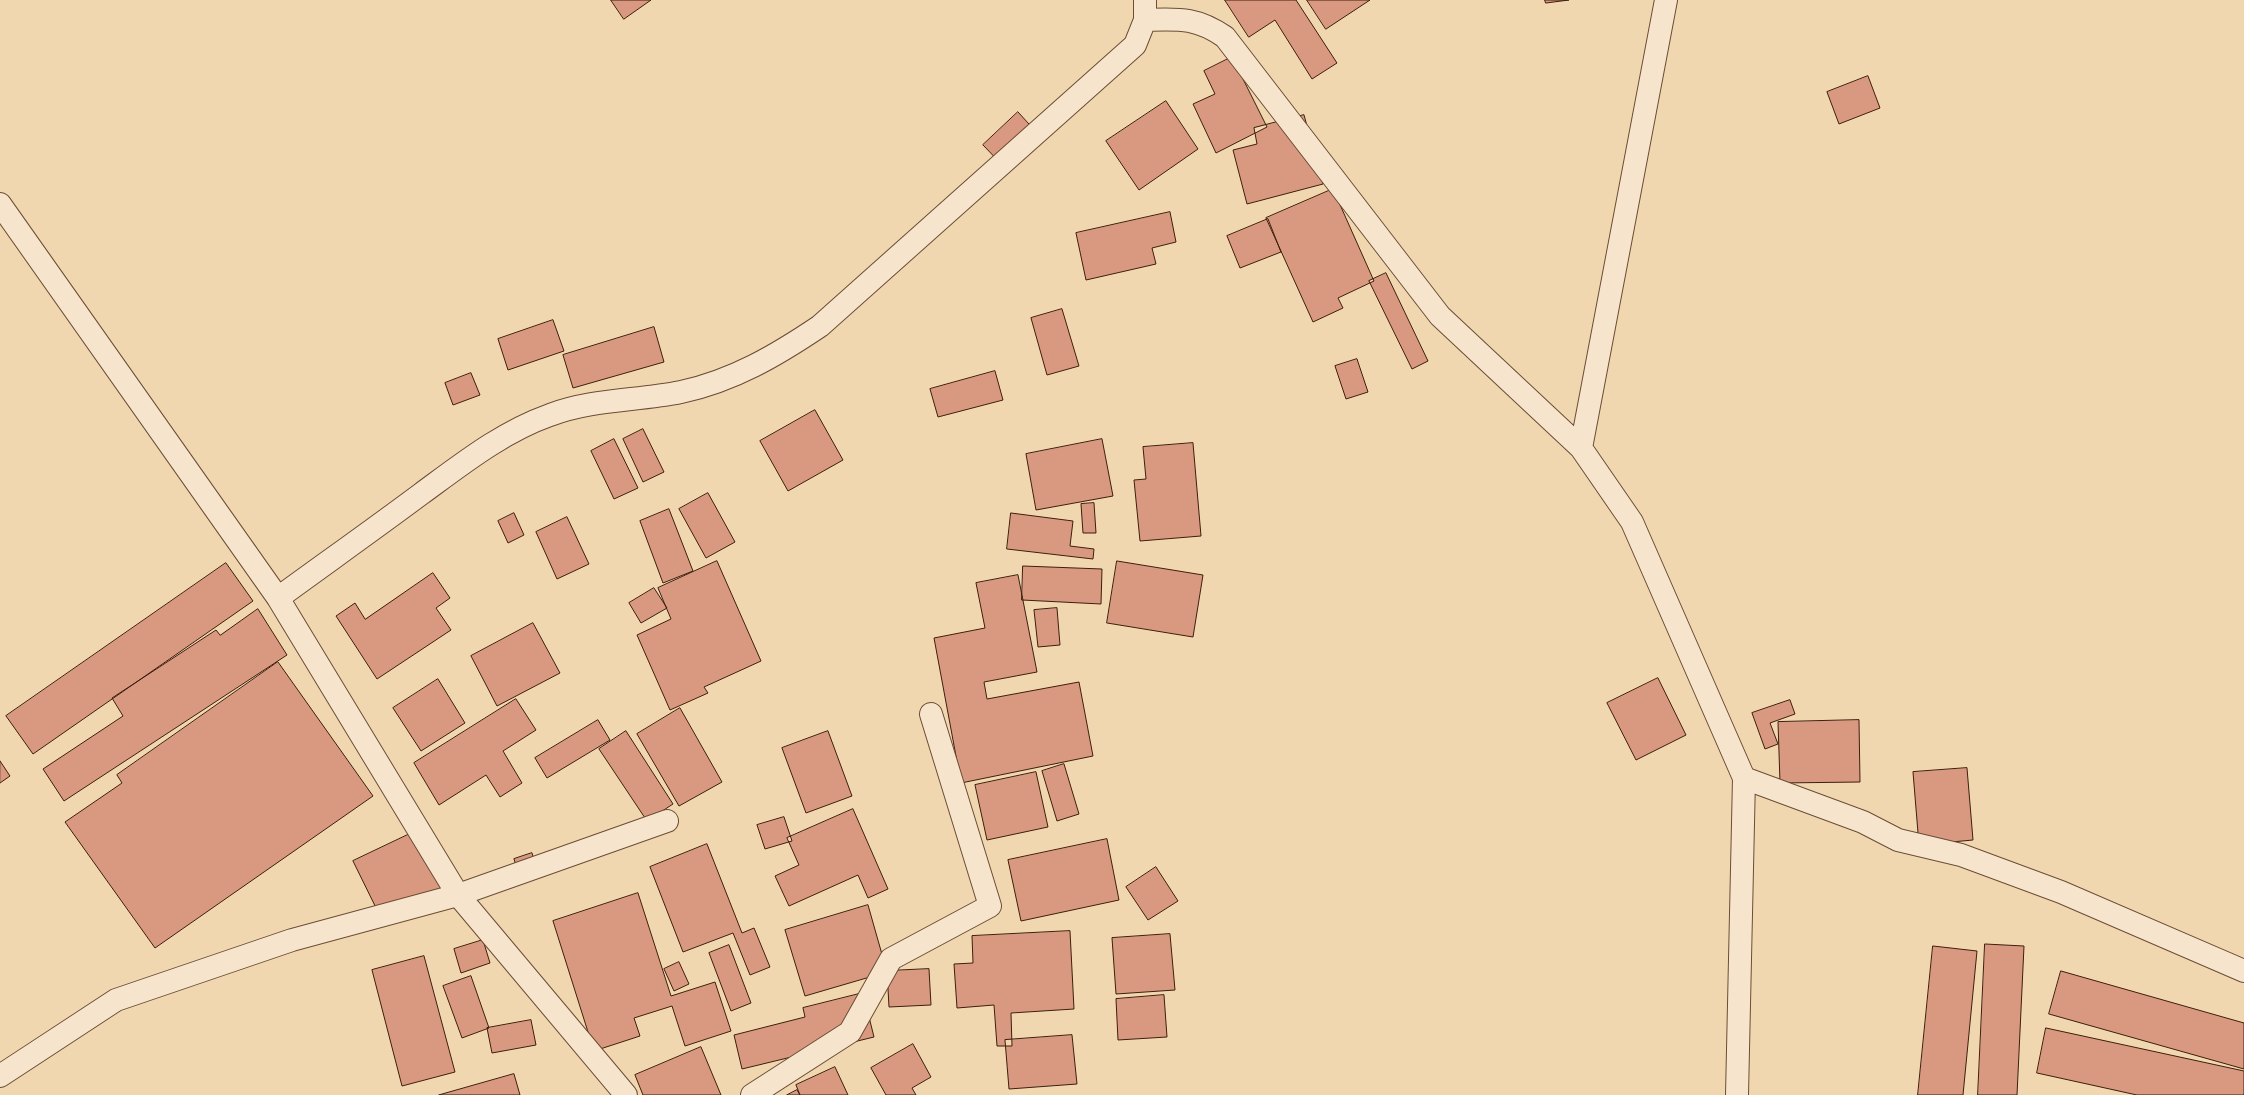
<!DOCTYPE html>
<style>
body{margin:0}
canvas{display:block;background:#f1d7b0}
</style>
<canvas width="2244" height="1095"></canvas>
<script>
const ctx = document.querySelector('canvas').getContext('2d');
ctx.lineJoin = 'round';
function paint(path, color) { ctx.fillStyle = color; ctx.fill(path, 'evenodd'); }
function stroke(path, color, width, dash) { ctx.strokeStyle = color; ctx.lineWidth = width; ctx.lineCap = dash ? 'butt' : 'round'; ctx.setLineDash(dash || []); ctx.stroke(path); }
const building = new Path2D(`
 M611,0H651L624,19Z
 M1225,0H1296L1337,63L1312,79L1275,20L1249,37Z
 M1307,0H1370L1326,29Z
 M1545,0H1569L1546,3Z
 M1232,57L1267,127L1216,153L1193,104L1215,94L1204,71Z
 M1868,76L1880,108L1839,124L1827,92Z
 M1166,101L1198,149L1139,190L1106,141Z
 M1018,112L1039,135L1005,168L983,145Z
 M1304,115L1323,184L1247,204L1233,150L1257,144L1254,128Z
 M1333,189L1374,281L1338,298L1343,308L1313,322L1266,218Z
 M1170,212L1176,242L1152,248L1156,264L1086,280L1076,233Z
 M1268,219L1281,252L1240,268L1227,236Z
 M1386,273L1428,361L1412,369L1369,281Z
 M1062,309L1079,366L1047,375L1031,318Z
 M553,320L564,351L508,370L498,339Z
 M654,327L664,362L573,388L563,355Z
 M1357,359L1368,392L1346,399L1335,366Z
 M995,371L1003,400L938,417L930,389Z
 M471,373L480,395L453,405L445,383Z
 M815,410L843,460L788,491L760,441Z
 M643,429L664,472L643,482L623,439Z
 M614,439L638,488L614,499L591,451Z
 M1102,439L1113,496L1036,510L1026,454Z
 M1193,443L1201,536L1140,541L1134,480L1146,479L1143,447Z
 M708,493L735,542L706,558L679,509Z
 M1094,503L1096,533H1083L1081,504Z
 M669,509L693,571L663,583L640,521Z
 M514,513L524,535L508,543L498,521Z
 M1011,513L1073,521L1070,546L1094,549L1093,559L1007,549Z
 M567,517L589,564L557,579L536,532Z
 M717,561L761,661L704,687L708,693L670,710L637,635L671,619L658,588Z
 M1117,561L1203,575L1193,637L1107,623Z
 M226,563L253,601L33,754L6,716Z
 M1023,566L1102,569L1101,604L1022,600Z
 M433,573L450,598L436,608L451,630L377,679L336,616L355,603L365,619Z
 M1018,575L1037,672L984,682L987,699L1079,682L1093,756L961,783L934,638L985,628L976,583Z
 M654,588L667,608L641,623L629,603Z
 M1057,608L1060,645L1038,647L1034,610Z
 M258,609L287,655L64,801L43,769L123,716L112,698L216,630L220,635Z
 M533,623L560,673L497,706L471,656Z
 M278,662L373,796L155,948L65,822L122,783L117,775Z
 M1658,678L1686,735L1636,760L1607,703Z
 M438,679L465,723L421,751L393,708Z
 M516,699L536,730L503,751L522,783L500,797L486,775L439,805L414,763Z
 M1790,700L1795,714L1770,723L1778,744L1765,749L1752,713Z
 M680,708L722,782L679,806L637,734Z
 M598,720L610,740L547,778L535,758Z
 M1859,720L1860,782L1780,783L1778,722Z
 M626,731L673,804L647,821L599,749Z
 M828,731L852,796L806,813L782,748Z
 M0,761L10,776L0,783Z
 M1064,764L1079,814L1057,821L1042,771Z
 M1967,768L1973,840L1919,845L1913,772Z
 M1036,772L1048,827L987,840L975,785Z
 M853,809L888,889L868,898L858,875L789,906L775,876L799,865L787,838Z
 M784,817L792,841L765,849L757,825Z
 M416,831L442,888L381,918L353,861Z
 M1107,839L1119,900L1021,921L1008,860Z
 M707,844L742,933L754,928L770,967L750,975L733,933L683,952L650,867Z
 M532,853L538,873L520,878L514,859Z
 M1156,867L1178,901L1148,920L1126,887Z
 M638,893L671,996L715,982L731,1031L685,1046L672,1006L634,1018L640,1036L594,1051L553,921Z
 M868,905L887,972L805,996L785,930Z
 M1070,931L1074,1009L1011,1013L1012,1046H997L994,1005L957,1008L954,964L973,963L972,936Z
 M1170,934L1175,990L1116,994L1112,938Z
 M483,940L490,963L461,973L454,949Z
 M1985,944L2024,946L2017,1095H1978Z
 M729,945L751,1003L731,1011L709,953Z
 M1933,946L1977,951L1963,1095H1918Z
 M424,956L455,1072L402,1086L372,970Z
 M679,962L689,984L674,991L664,969Z
 M929,969L931,1005L889,1007L887,971Z
 M2061,971L2244,1023V1069L2049,1014Z
 M471,976L489,1028L462,1038L443,986Z
 M863,993L874,1037L742,1069L734,1035L805,1017L803,1008Z
 M1164,995L1167,1037L1118,1040L1116,999Z
 M531,1020L536,1045L492,1053L487,1028Z
 M2046,1028L2244,1071V1095H2137L2037,1073Z
 M1072,1035L1077,1084L1009,1089L1005,1040Z
 M913,1044L931,1077L912,1088L916,1095H886L871,1068Z
 M701,1047L721,1095H643L635,1075Z
 M835,1067L848,1095H800L796,1085Z
 M514,1074L520,1095H439Z
 M797,1090L800,1095H787Z`);
paint(building, '#d99880');
stroke(building, '#3e1f0c', 1);
const minor = new Path2D(`
 M1145,20C1179,19 1196,17 1225,37L1440,316L1581,448L1632,522L1744,778L1737,1095
 M0,204L278,598L458,895L667,821
 M1581,448L1666,0
 M278,598C326,563 374,529 421,494C462,464 502,432 550,415C592,399 637,401 681,392C733,381 777,355 820,326L1135,45L1145,20V0
 M1744,778L1863,822L1898,840L1961,855L2061,892L2244,971
 M0,1076L116,1000L292,940L458,895L626,1095
 M752,1095L850,1032L891,959L990,906L931,714`);
stroke(minor, '#6b4d35', 24);
stroke(minor, '#f6e5cc', 22);
</script>
